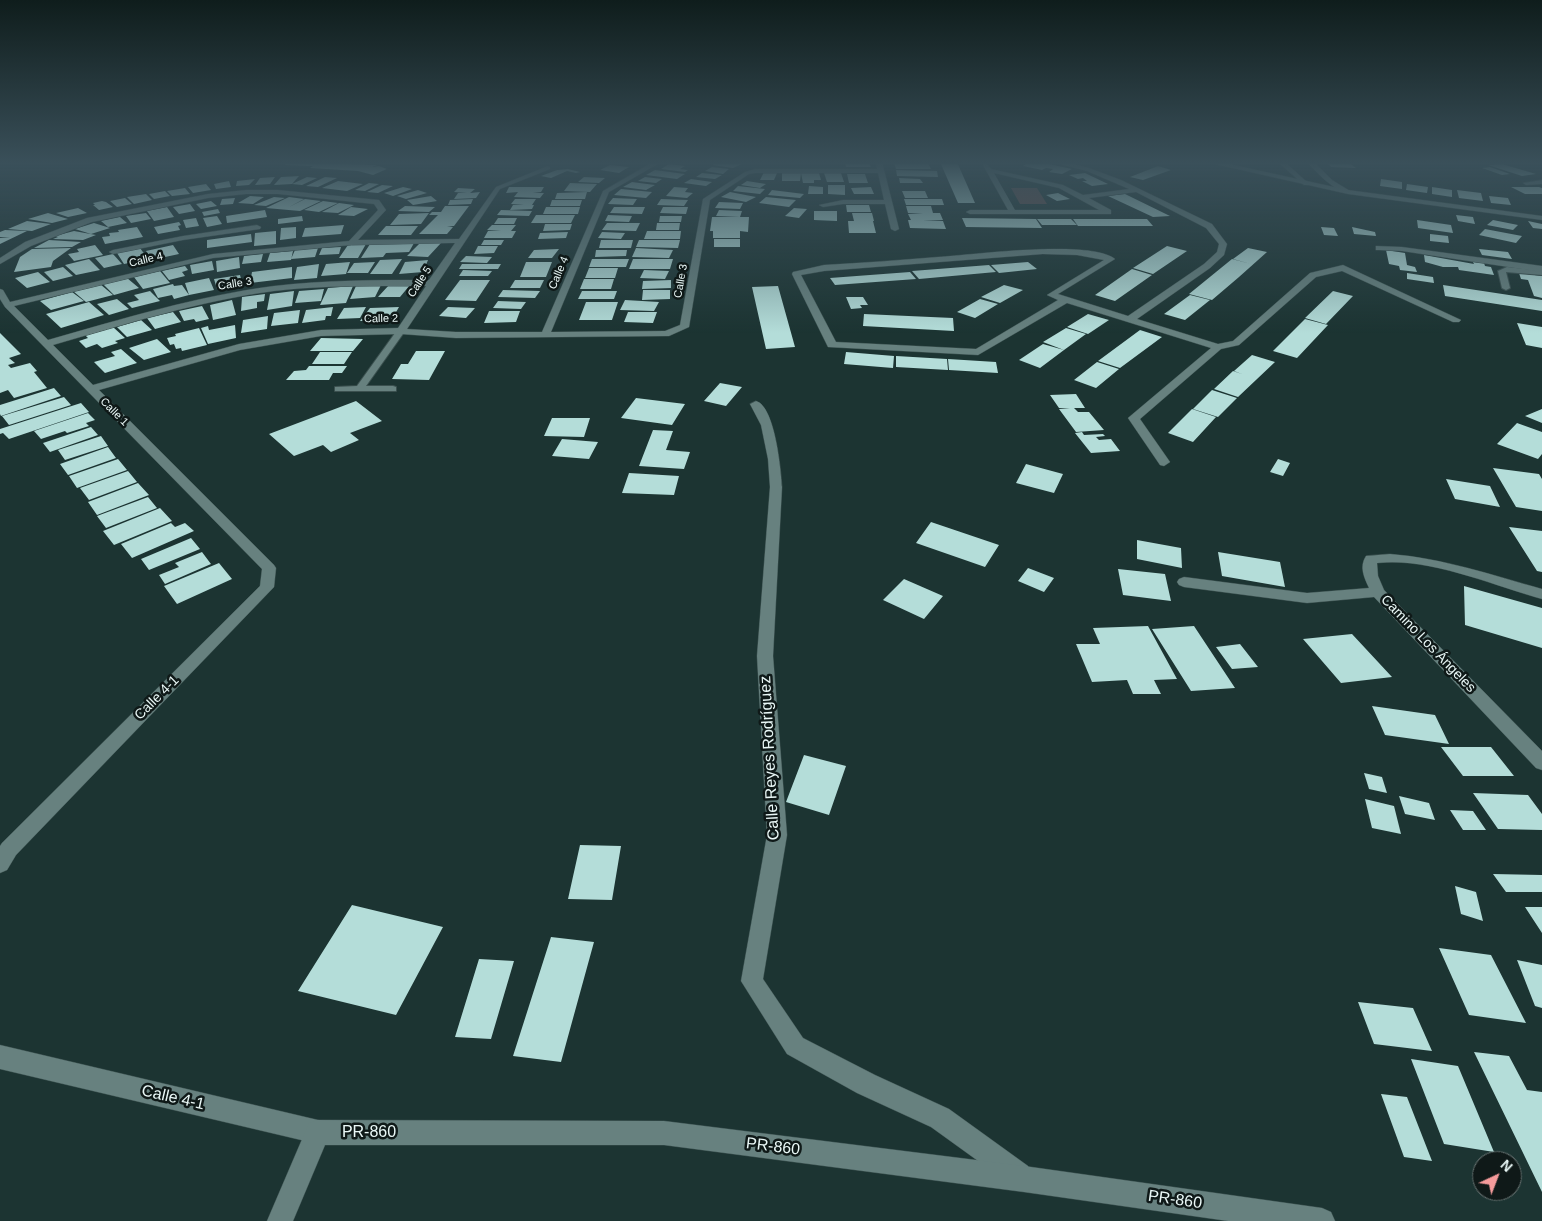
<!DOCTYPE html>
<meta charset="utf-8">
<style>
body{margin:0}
#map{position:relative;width:1542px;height:1221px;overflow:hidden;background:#1c3432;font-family:Helvetica,sans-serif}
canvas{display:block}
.north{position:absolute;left:1472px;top:1151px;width:50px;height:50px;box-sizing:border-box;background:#0f1918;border:1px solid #677271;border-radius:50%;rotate:43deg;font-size:14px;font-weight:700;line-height:20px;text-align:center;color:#eaf8f7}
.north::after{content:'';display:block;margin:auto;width:18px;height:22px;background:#f59b9b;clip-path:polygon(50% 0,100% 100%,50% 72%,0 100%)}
</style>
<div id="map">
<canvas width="1542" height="1221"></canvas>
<div class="north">N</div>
</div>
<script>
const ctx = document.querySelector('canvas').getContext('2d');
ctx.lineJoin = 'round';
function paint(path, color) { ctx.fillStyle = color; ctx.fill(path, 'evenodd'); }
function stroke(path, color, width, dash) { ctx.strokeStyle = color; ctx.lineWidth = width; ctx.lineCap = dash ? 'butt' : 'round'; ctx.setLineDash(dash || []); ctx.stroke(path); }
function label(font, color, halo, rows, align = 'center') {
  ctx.font = font + ' Helvetica,sans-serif'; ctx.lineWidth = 5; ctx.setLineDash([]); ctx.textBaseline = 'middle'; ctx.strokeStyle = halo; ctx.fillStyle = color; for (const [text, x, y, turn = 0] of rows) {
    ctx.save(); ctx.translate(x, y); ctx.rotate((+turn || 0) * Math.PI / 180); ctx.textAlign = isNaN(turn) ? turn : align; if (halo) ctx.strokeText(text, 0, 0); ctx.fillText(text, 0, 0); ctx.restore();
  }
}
paint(new Path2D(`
 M1011,188H1037L1047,204H1020Z`), '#694c4b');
paint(new Path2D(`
 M290,162H350L347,164L377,165L372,167L379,166L387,169L373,175L358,171L310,168L313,166H308L284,165Z
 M717,162H734L742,164L733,168L712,165Z
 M845,162H869L871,167H846Z
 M940,162H957L975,203H958Z
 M1029,162H1040L1072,169L1062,174L1049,172L1053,169L1046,168L1042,170L1023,166Z
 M1326,162H1348L1356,168L1331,167Z
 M894,163H928L931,169H896Z
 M669,164L685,166L680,169L688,170L685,172L661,169Z
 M1502,164L1536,174L1522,176L1488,165Z
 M610,165L629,167L619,173L600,170Z
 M1158,166L1171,170L1143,180L1130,177Z
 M712,167L729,169L723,174L705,171Z
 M1490,167L1510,174L1502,175L1482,168Z
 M568,169L580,172L576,173L567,171L551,178L541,176L557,170Z
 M655,170L685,174L677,179L646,175Z
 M896,170L937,171L938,177L897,176Z
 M764,172L777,173L774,180H760Z
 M782,172L801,173L800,181H782Z
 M702,173L722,175L715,179L696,177Z
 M801,173H819L821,180H814V183H803Z
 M824,173H841L844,182H827Z
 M1085,173L1108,184L1092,186L1082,181H1087L1083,178L1078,179L1069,175Z
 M847,174H865L868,183H849Z
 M299,176L292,184L274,185L281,177Z
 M275,177L270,184L255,185L260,178Z
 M307,177L317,178L302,185L292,184Z
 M325,177L337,178L318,187L306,186Z
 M584,177L605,178L599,183L578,182Z
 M645,177L662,179L656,183L638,181Z
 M899,178L920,179L923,183H900Z
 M255,179L249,185L236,186L237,181Z
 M691,179L712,182L706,186L684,183Z
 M1381,179L1402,182V189L1380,186Z
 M229,181L231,187L216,189L214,184Z
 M338,181L363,184L347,191L322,188Z
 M747,181L766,184L760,188L741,185Z
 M632,182L655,185L646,190L623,187Z
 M369,183L379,184L365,191L355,190Z
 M570,183L597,184L590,192L564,191Z
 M206,184L211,190L193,193L188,187Z
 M1407,184L1428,187L1427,193L1406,190Z
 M382,185L393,186L378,193L367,192Z
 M828,185H845V195L828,194Z
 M738,186L765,189L760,194L733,191Z
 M809,186L823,187V194H808Z
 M403,187L412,189L393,196L384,193Z
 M509,187H544L541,192L533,193H544L540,198L514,197L518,192L506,193Z
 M674,187L688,188L685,192L693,193L687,198L666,196Z
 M871,187L874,194H854L851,188Z
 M1432,187L1452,190V197L1432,194Z
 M1511,187H1539L1542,188V194H1525Z
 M185,188L190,194L172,196L167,191Z
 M458,188L475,189L470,193L480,192L476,198L454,199L458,193H467L454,192Z
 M621,189L652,192L646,198L614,195Z
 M418,190L427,193L406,199L397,196Z
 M772,190L804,194L800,198L768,195Z
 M1457,190L1481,193L1483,201L1459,198Z
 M165,191L170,196L154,199L149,194Z
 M902,191H925L928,198H905Z
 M587,192L585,199H555L557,193Z
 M730,192L756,197L746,202L721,197Z
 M1058,193L1070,199L1057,201L1046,195Z
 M146,194L152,200L134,204L127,197Z
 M1125,194L1170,216L1153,217L1108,196Z
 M250,196L264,197L253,204L238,203Z
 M431,196L437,201L413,205L407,200Z
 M1489,196L1508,198L1511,205L1491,203Z
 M274,197L285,198L266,206L254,205Z
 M289,197L304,199L289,207L305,199L321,201L300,211L266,208Z
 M766,197L796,200L789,207L759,203Z
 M125,198L132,204L117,207L110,201Z
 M235,198L233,204L220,205L222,199Z
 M613,198L637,199L633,205L608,204Z
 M473,199L471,204L448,205L450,200Z
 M515,199H536L532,205H534L532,209L510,210L513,205H524L511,204Z
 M661,199L688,200L684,206L657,205Z
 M904,199H942L944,205H906Z
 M552,200H582L580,206H550Z
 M102,201L106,202L113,207L99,210L93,205H95L93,203Z
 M211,201L217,206L201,209L196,204Z
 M323,201L338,203L319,212L304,210Z
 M719,202L743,203L740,209L715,208Z
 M339,203L354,205L338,213L322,212Z
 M190,204L195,211L179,214L173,207Z
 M846,205H869L871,212H847Z
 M405,206L435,207L429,212L398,211Z
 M445,206H469L454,226H447L453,227L447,234H419L438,215H429L432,212H441Z
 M906,206H931L933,213H940L943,220H923L943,221L946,229L910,228L908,220H911L908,214L923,213H908Z
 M167,207L174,217L154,221L147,211Z
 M351,207L368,209L354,216L338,215Z
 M546,207H580L578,214H543Z
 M614,207H645L642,214L610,213Z
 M663,207H688L686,214L660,213Z
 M78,208L87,213L68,217L56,213Z
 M794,208L807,209L799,218L785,216Z
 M218,209L220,213L204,216L202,212Z
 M265,210L267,217L227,223L226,216Z
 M501,210L532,211L529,216L497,215Z
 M719,210L742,211L740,217L716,216Z
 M814,211H837V221L814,220Z
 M48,213L68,219L52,223L28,219Z
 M146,213L151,219L131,223L126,216Z
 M429,213L421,224L390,225L399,214Z
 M852,213H872L874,221H863H873L876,233H849L848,221H854Z
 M536,215H575L571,223H531Z
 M608,215L632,216L629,222L605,221Z
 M1456,215L1473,217L1475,224L1458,221Z
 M217,216L222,224L207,227L203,218Z
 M302,216L303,221L278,224V219Z
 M660,216H682L681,222H659Z
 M120,217L127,223L108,227L101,221Z
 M712,217H749L748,232L740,231V238H713V231H710Z
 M196,218L199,226L186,228L183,220Z
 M498,218H517L514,224H494Z
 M962,218L1036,219L1042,228L966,227Z
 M1037,219H1071L1077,225H1042Z
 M1073,219H1147L1153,226H1078Z
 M1417,220L1451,225L1453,233L1418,228Z
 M1493,220L1518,225L1513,230L1487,225Z
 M27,221L51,224L32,231L8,229Z
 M1528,221L1542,224V229L1533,228Z
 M179,222L181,225L178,226L180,230L158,234L154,227Z
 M94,223L110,228L91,234L75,229Z
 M607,223H640L636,231L602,230Z
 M657,223H680L679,230H656Z
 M545,224H572L570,230L543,231Z
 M344,225L341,234L302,237L305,228Z
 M492,225H516L511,231H516L512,238H484L488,231H501L487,230Z
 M386,226H418L411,235H378Z
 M137,227L143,237L105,244L102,237L110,236L109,233L119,232L118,230Z
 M296,227V238L280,240L281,228Z
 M1321,227L1334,228L1338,236L1324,235Z
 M1352,227L1375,232L1376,236L1354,234Z
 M1485,229L1522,236L1516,243L1479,235Z
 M5,230L27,231L0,244V238H10L0,237V232Z
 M74,231L96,235L83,240L53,239L58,237L55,236Z
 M276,231V244L254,246L255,233Z
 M647,231H681L680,239H644Z
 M568,232L566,238L538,239L540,233Z
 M602,232L625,233L621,239L598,238Z
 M251,234L252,242L207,248V240Z
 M1430,234L1448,236L1449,243L1430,241Z
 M714,239H740V247H714Z
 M49,240L81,242L72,247L34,248Z
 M484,240H504L501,245H481Z
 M601,240H633L631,248H599Z
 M639,240H680L678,248L636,247Z
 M414,243L409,252L386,253L383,257L361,258L370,244Z
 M420,243H441L428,257L407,256Z
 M366,244L358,258H339L348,245Z
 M95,245L103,255L74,261L68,254L79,252L77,249Z
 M173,245L179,254L151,260L146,251Z
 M478,246H498L494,253L474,254Z
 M1167,246L1187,251L1153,274L1133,268Z
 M341,247L339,254L319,255L322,248Z
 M71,248L53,261L51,267L14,272L20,257L32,249Z
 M140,248L148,259L124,264L117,253Z
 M318,248L315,257L291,259L295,250Z
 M636,248L673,250L669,258L632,257Z
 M1248,248L1267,252L1239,277L1219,272L1239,277L1212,300L1189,294L1232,259L1251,264L1233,259Z
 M559,249L552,258H528L534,250Z
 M1479,249L1508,252L1512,259L1482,255Z
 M596,250H627L626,256L595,257Z
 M1386,250L1405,253L1407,265L1415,267L1417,272L1400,270L1399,266L1389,264Z
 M293,251L291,260L267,262L270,253Z
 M113,254L122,264L104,268L95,258Z
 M263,254L261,262L242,264L244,256Z
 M1424,255L1474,264L1473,262L1484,263L1485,266L1491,267L1494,275L1459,270L1458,267H1443L1425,262Z
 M466,256L492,257L487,263L460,262Z
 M239,257L240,268L217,272L216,261Z
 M89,259L100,270L76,275L65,265Z
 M402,259L392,274H370L380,260Z
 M592,259H629L626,267H589Z
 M633,259H673L670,269H629Z
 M428,260L423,272L399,274L405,262Z
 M212,261L214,270L192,274L190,265Z
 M350,262L346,274L321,276L326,264Z
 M375,262L368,273H347L354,263Z
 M526,262H552L546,277H520Z
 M1028,262L1037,269L999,273L991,265Z
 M319,264L317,278L294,280L297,267Z
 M462,264H501L498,269H459Z
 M989,265L996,272L919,279L912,271Z
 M185,266L188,270L182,272L185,276L169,280L162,271Z
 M63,267L73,276L53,281L44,272Z
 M292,267V278L250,283L252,272Z
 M589,268H618L615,278H585Z
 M1132,269L1152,275L1115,301L1095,295Z
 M463,270L492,271L488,276H459Z
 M644,270L669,271L665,279L640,278Z
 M160,271L170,283L143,289L134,277Z
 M38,272L50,282L27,288L15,278Z
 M910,272L916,279L835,285L830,278Z
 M1407,273L1433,277L1434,283L1407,279Z
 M1519,273L1542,276V298L1534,296L1528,280L1521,279Z
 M240,275L243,286L217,289L214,279Z
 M127,278L139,288L114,295L103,284Z
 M209,278L214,290L189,295L185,283Z
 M584,279H614L611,289H580Z
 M460,280H490L476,301L445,300Z
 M515,280H544L540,288H510Z
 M671,280V288L642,289L643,281Z
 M100,284L113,295L86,302L73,291Z
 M173,284L174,286L182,285L189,295L174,299L172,295L158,298L153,289Z
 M381,285L375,297L350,299L356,286Z
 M389,285H410L400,297H378Z
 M1004,285L1023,290L1000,303L981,297Z
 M1443,285L1542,300V311L1445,296Z
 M353,286L346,303L320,305L328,288Z
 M778,286L795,347L766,349L752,287Z
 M324,289L321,301L295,303L299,291Z
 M503,290L540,291L535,298L498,297Z
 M643,290H670V299L642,300Z
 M150,291L160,301L132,308L127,303L139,300L134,295Z
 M294,291L292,306L267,310L270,294Z
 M582,291H617L614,299H578Z
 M1333,291L1353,296L1326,324L1305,318Z
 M72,292L84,301L51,310L40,301Z
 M265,294L264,301L257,302V308L241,311L242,297Z
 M1190,295L1210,300L1185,320L1164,314Z
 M846,297H863L868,305H860L862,308L851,309Z
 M117,299L129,309L109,315L97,304Z
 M980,299L998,304L975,318L957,312Z
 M232,300L236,315L213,320L210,305Z
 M625,300L659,302L654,311L620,310Z
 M498,301L526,302L521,309L493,308Z
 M89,302L104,315L61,328L46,314Z
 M586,302H618L612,320H579Z
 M202,306L209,319L196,322L194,319L184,321L179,311Z
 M333,307L331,316H326L325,320L302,323L306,310Z
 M366,307L360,318L337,319L344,308Z
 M399,307L391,321H360L370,308Z
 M448,307L475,308L466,318L439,316Z
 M300,310L298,323L271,326L274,313Z
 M489,311H520L516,322L484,323Z
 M173,312L181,322L155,329L147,318Z
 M628,312H657L653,323L624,322Z
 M864,314L953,318L954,331L863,326Z
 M1088,314L1109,320L1088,334L1067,327Z
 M268,316L267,329L241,333L243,320Z
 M1305,319L1328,325L1297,358L1273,351Z
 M141,320L152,330L127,337L117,327Z
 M1517,323L1542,327V348L1526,345Z
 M235,325L236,338L208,344L201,328L208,326L209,330Z
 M113,327L125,338L115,341L118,343L102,348L97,344L86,348L79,341L88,338L85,335Z
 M199,328L207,345L182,351L181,348L176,349L174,344L170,345L167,338L176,336L175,334Z
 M1066,328L1086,334L1064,350L1043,342Z
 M1140,330L1162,337L1120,368L1098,361Z
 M0,333L21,354L9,358L15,363L8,365L11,368L30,363L37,371L34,372L47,388L14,398L8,390L0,393Z
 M321,338L363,339L353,351H310Z
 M157,339L171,352L144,360L129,348Z
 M1043,344L1064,350L1040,368L1019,360Z
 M121,349L137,363L105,373L94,362L115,356L111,352Z
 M416,351H445L429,380L392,379L401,364H408Z
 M320,352H352L344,364H312Z
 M846,352L894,356L893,368L844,364Z
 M1252,355L1275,362L1238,397L1214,389L1233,371L1242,374L1234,371Z
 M896,356L947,359L948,370L896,367Z
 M948,359L996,362L998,373L949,370Z
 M1097,362L1119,369L1096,388L1074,380Z
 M309,366H347L342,373H333L329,380H286L294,371L306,370Z
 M720,383L742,387L726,406L704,401Z
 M54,388L61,396L1,416L0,414V405Z
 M1212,390L1237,398L1218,417L1193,409Z
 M1076,394L1085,408H1074L1078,412H1089L1104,430L1076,432L1059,409L1070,408H1059L1050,395Z
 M64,397L71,405L9,425L2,416Z
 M636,398L685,404L672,425L621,418Z
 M356,401L382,421L350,433L359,440L331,452L323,445L294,456L269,434Z
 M81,403L89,412L9,439L3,433L0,434V429Z
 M1192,409L1216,417L1193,442L1168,433Z
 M1542,409V423L1525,416Z
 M88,413L95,420L86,423L89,426L67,433L65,431L41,439L34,431Z
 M552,418H590L584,437L544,436Z
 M1517,423L1542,432V454L1538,459L1497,444Z
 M91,427L98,435L50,452L43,443Z
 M653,430L673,431L666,450L690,452L684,469L639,466Z
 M1082,432L1084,435L1103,434L1105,436L1096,437L1099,440L1111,439L1120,451L1091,453L1075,433Z
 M101,436L108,446L65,460L58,450Z
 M562,439L598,442L589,459L552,456Z
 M108,447L116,458L68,475L60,464Z
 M118,459L127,470L77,488L69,476Z
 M1278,459L1290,463L1283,476L1270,472Z
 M1026,464L1063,474L1054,493L1016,483Z
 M1493,468L1539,474L1542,479V511L1516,507Z
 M128,471L137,482L89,500L80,488Z
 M629,473L679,476L674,495L622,493Z
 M1446,479L1490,486L1500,507L1455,499Z
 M138,483L149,495L97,515L88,502Z
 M148,497L157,508L106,528L97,516Z
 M160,508L172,521L114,545L103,531Z
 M931,522L999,545L985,567L916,543Z
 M171,523L175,527L185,523L194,531L132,558L121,544Z
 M1509,527L1542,531V572L1537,571Z
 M191,538L200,549L149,570L141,559Z
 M1137,540L1181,548L1182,568L1137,559Z
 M202,552L211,564L165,584L159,575L179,567L175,563Z
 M1218,552L1280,562L1285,587L1222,576Z
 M219,563L232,579L177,604L164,586Z
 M1028,568L1054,578L1044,592L1018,581Z
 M1118,569L1165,574L1171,601L1123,595Z
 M904,579L943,596L924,619L883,600Z
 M1464,586L1542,608V648L1465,625Z
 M1148,626L1177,679L1154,680L1161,694H1133L1127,680L1092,682L1076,644H1100L1093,628Z
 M1194,626L1235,688L1191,691L1152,629Z
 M1352,634L1392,677L1341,683L1303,639Z
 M1240,644L1258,667L1232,669L1216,647Z
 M1372,706L1435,715L1449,744L1385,735Z
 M1441,747H1491L1514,776H1463Z
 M804,755L846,766L829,815L786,802Z
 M1364,773L1382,777L1387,793L1369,789Z
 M1473,793L1528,795L1542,814V830L1498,829Z
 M1399,796L1429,803L1435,820L1405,814Z
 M1365,799L1394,806L1401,834L1372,828Z
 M1450,810L1473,811L1486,830H1463Z
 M580,845L621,846L612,900L568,899Z
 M1493,874L1542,875V892H1506Z
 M1455,886L1476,892L1483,921L1461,914Z
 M352,905L443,927L396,1015L298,991Z
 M1525,907H1542V933Z
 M551,937L594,942L561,1062L513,1056Z
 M1439,948L1491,955L1526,1023L1469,1015Z
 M479,959L514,961L491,1039L455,1037Z
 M1517,960L1542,965V1008L1535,1006Z
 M1358,1002L1413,1008L1432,1051L1374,1044Z
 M1474,1052L1509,1056L1527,1090L1542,1092V1192Z
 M1411,1059L1458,1066L1494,1152L1444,1144Z
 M1381,1094L1407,1097L1432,1161L1404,1157Z`), '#b4ddd9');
const lane = new Path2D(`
 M1507,267L1542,271V275L1506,272L1510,288L1506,290L1502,288L1498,271Z
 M398,329L405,331L366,386H393L396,387V391H335V387L357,386Z`);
const street = new Path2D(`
 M395,162H410L407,164Z
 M653,162H661L609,192L551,332L665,331L680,325L703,199L745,172L755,169H877L876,162H882L899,229L895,231L891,229L885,204H843L823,207L819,205L843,200H884L878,173H755L749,174L710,200L689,327L669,336L456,338L401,334L321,336L240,350L99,390L274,565L276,568L274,587L16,855L7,870L0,873V846L2,843L260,586L262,569L5,307L0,299V289L3,290L10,302L213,254L349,241L378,210L374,204L278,194H246L208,198L92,222L31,246L0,264V258L25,242L87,218L208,194L246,190H278L379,200L386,210L358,240L459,239L496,187L548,166L550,167V169L500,189L407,329L456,332H542L603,191ZM455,243L429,280C378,280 325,280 274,286C197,296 122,319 48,340L14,306L213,258L351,245ZM426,286L398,328L321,330L239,344L93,385L53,345C126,324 199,301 274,291C325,285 375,286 426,286Z
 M1052,162H1065L1089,168L1121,180L1212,224L1227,244L1224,255L1210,268L1137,319L1218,344L1233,341L1310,273L1343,265L1461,320L1459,322H1453L1342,271L1316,277L1239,345L1221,349L1140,419L1170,462L1164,466L1160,465L1128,418L1211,348L1067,303L978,355L828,347L792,274L793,272L824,265C862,263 900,260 938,257C973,255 1089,239 1115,259L1058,294L1128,316L1204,264L1217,252L1219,244L1206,228L1136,192L1089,198L1111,210V214H970L966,212L970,210H1008L983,165L986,163L991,169L1063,185L1083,195L1129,189L1087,171ZM994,173L1059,188L1099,210H1015ZM1043,254L1077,255L1104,260L1047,295L1058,300L976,349L836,342L801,275L824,271Z
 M1278,162H1285L1308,183V185H1304Z
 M1307,162H1314L1332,180L1350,191V193C1337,194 1316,172 1307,162Z
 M1542,180V184L1526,185L1523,183Z
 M257,225L261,227L260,229L183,240L113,254L109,252L113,250L183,236Z
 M1376,246L1402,247L1542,266V272L1402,251L1379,250H1376Z
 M756,401C775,406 781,470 782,487L773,656L787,835L763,979L803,1038L875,1075L949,1109L1028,1166L1032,1175L1028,1184L1019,1188L1010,1184L931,1127L857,1093L787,1054L741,981L767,835L757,656L770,487L768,459L761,425L750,404Z
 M1390,554C1442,558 1492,575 1542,589V599C1492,585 1429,557 1377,563L1378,576L1384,590L1542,751V770L1536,768L1374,597L1307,603L1184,587L1179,585L1177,582L1179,579L1184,577L1307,593L1369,588C1364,577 1359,567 1366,556Z
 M0,1045L318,1120L327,1123L330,1132L327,1141L318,1144L0,1069Z`);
const secondary = new Path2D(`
 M1206,162H1220L1348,190L1542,216V220L1348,194Z
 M318,1120L664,1121L1024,1166L1322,1208L1331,1212L1335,1221H1228L1024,1192L664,1145H325L293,1221H267L309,1123Z`);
stroke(lane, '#3b504f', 2);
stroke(street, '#3b504f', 1);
stroke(secondary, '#3b504f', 1);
paint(lane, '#67817f');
paint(street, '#67817f');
paint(secondary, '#67817f');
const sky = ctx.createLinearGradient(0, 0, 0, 333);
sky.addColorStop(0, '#0f1d1c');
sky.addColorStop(0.49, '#3a505a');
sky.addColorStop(1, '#3a505a00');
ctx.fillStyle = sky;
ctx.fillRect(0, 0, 1542, 333);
label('11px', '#eaf8f7', '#0f1918', [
 ["Calle 4",146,260,-13],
 ["Calle 4",559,273,-67],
 ["Calle 3",681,281,-80],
 ["Calle 5",420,282,-57],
 ["Calle 3",235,284,-9],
 ["Calle 2",381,319,-1],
 ["Calle 1",114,412,45]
]);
label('14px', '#eaf8f7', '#0f1918', [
 ["Camino Los Ángeles",1428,644,46],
 ["Calle 4-1",157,698,-45]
]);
label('16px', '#eaf8f7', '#0f1918', [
 ["Calle Reyes Rodríguez",770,758,-93],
 ["Calle 4-1",173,1098,13],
 ["PR-860",369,1133],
 ["PR-860",773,1147,7],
 ["PR-860",1175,1200,8]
]);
</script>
